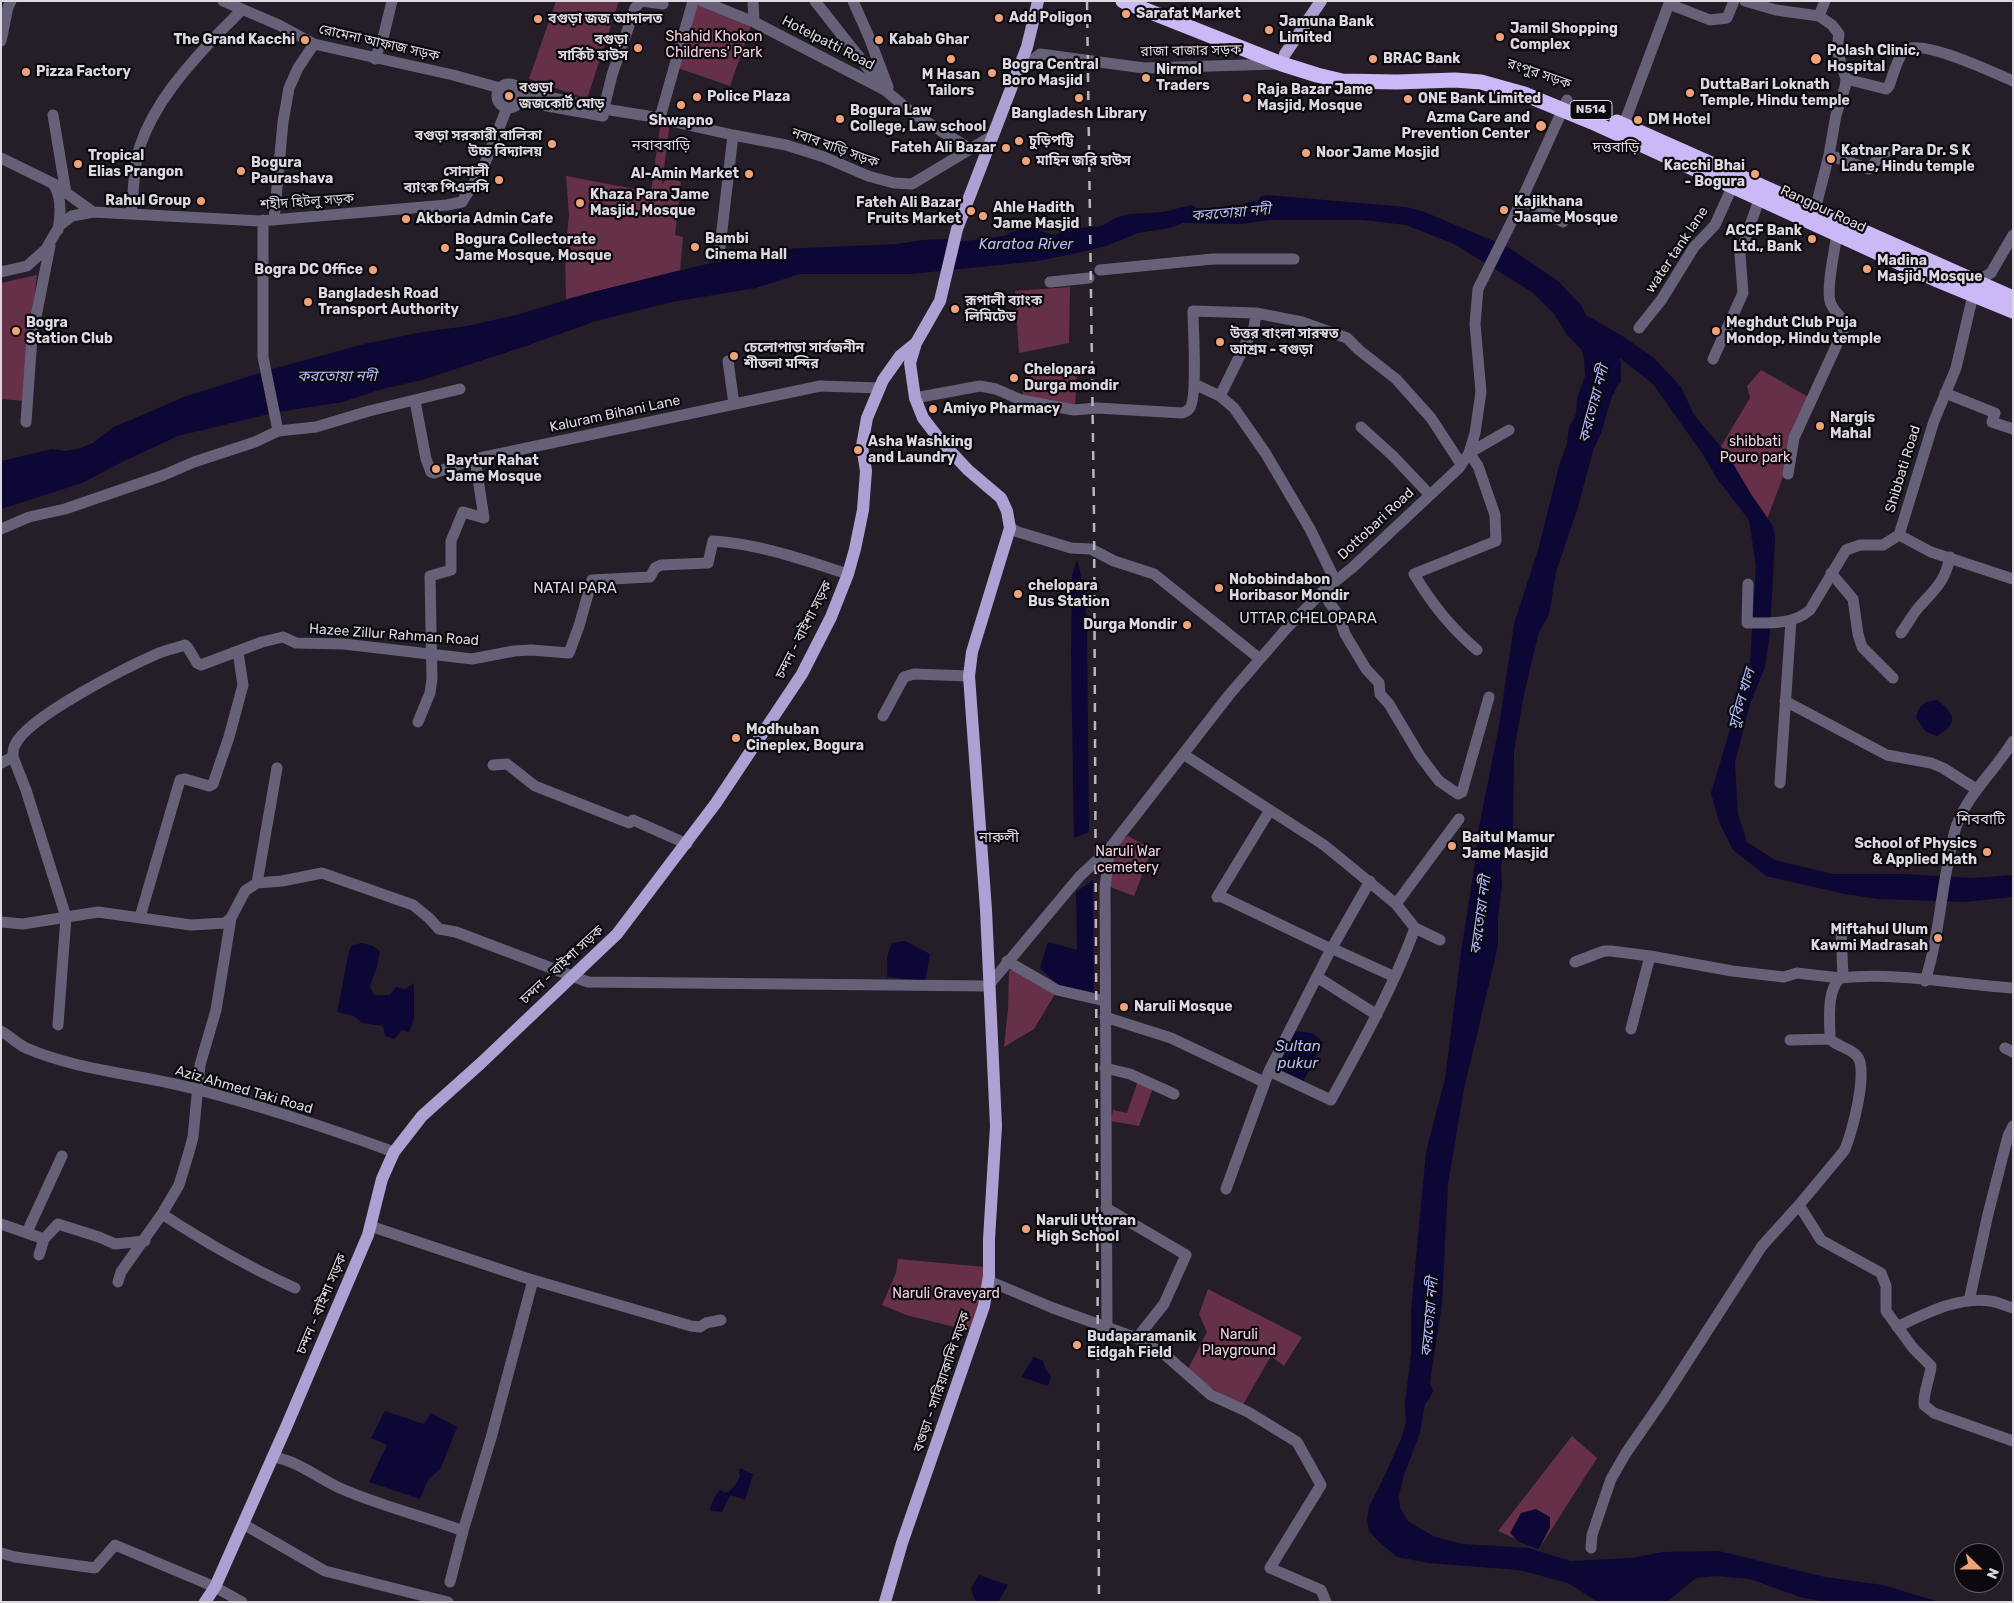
<!DOCTYPE html>
<meta charset="utf-8">
<style>
body{margin:0}
#map{position:relative;width:2014px;height:1603px;overflow:hidden;background:#251e29;font-family:Rubik,sans-serif}
canvas{display:block}
.frame{position:absolute;inset:0;border:2px solid #ddd8e0;pointer-events:none}
.north{position:absolute;left:1954px;top:1543px;width:50px;height:50px;box-sizing:border-box;background:#0c090e;border:1px solid #605c62;border-radius:50%;rotate:112deg;font-size:14px;font-weight:700;line-height:20px;text-align:center;color:#ddd8e0}
.north::after{content:'';display:block;margin:auto;width:18px;height:22px;background:#f0a278;clip-path:polygon(50% 0,100% 100%,50% 72%,0 100%)}
</style>
<div id="map">
<canvas width="2014" height="1603"></canvas>
<div class="frame"></div>
<div class="north">N</div>
</div>
<script>
const ctx = document.querySelector('canvas').getContext('2d');
ctx.lineJoin = 'round';
function paint(path, color) { ctx.fillStyle = color; ctx.fill(path, 'evenodd'); }
function stroke(path, color, width, dash) { ctx.strokeStyle = color; ctx.lineWidth = width; ctx.lineCap = dash ? 'butt' : 'round'; ctx.setLineDash(dash || []); ctx.stroke(path); }
function label(font, color, halo, rows, align = 'center') {
  ctx.font = font + ' Rubik,"Noto Sans Bengali",sans-serif'; ctx.lineWidth = 4.5; ctx.setLineDash([]); ctx.textBaseline = 'middle'; ctx.strokeStyle = halo; ctx.fillStyle = color; for (const [text, x, y, turn = 0] of rows) {
    ctx.save(); ctx.translate(x, y); ctx.rotate((+turn || 0) * Math.PI / 180); ctx.textAlign = isNaN(turn) ? turn : align; if (halo) ctx.strokeText(text, 0, 0); ctx.fillText(text, 0, 0); ctx.restore();
  }
}
paint(new Path2D(`
 M556,1H619L587,99L529,79Z
 M697,4L752,23L730,86L675,67Z
 M661,120L670,122L662,184L669,176L681,182L675,235L683,237L680,270L566,299L565,257L569,215L566,176L651,192Z
 M37,275L25,376V401L1,399V283Z
 M1070,287L1069,343L1019,353L1015,291Z
 M1027,367L1077,371L1075,408L1022,398Z
 M1761,370L1812,399L1766,522L1717,453L1750,398L1747,386Z
 M1128,836L1152,849L1134,896L1105,885L1110,848Z
 M1016,968L1055,994L1034,1029L1004,1047L1008,1009L1009,971Z
 M1138,1081L1153,1088L1139,1126L1111,1121L1113,1110L1127,1113Z
 M898,1259L985,1267L979,1304L971,1331L906,1315L882,1305L896,1273Z
 M1208,1289L1302,1337L1284,1366L1271,1356L1241,1408L1187,1371L1207,1332L1199,1314Z
 M1572,1436L1597,1458L1539,1549L1498,1531Z`), '#673049');
paint(new Path2D(`
 M1267,195L1406,207L1422,211L1508,247L1558,281L1581,305L1586,315L1624,337L1654,358L1681,387L1694,415L1728,455L1751,494L1773,526L1775,539L1770,632L1765,667L1750,704L1735,762L1738,814L1747,842L1775,860L1833,874H1904L1973,878L2013,875V897L1964,902L1878,899L1845,894L1766,876L1733,850L1719,822L1711,793L1750,663L1756,566L1749,520L1716,477L1704,456L1653,384L1620,358L1621,363V382C1616,386 1616,392 1612,396L1601,433L1593,451L1578,507L1556,572L1549,615L1539,632L1524,694L1514,751L1513,832L1505,849L1501,866L1502,885L1498,917V946L1464,1089L1448,1184L1442,1304L1430,1382L1433,1391L1430,1398L1425,1404L1420,1432L1403,1478L1399,1496L1400,1508L1409,1522L1435,1537L1463,1544L1528,1548L1571,1561L1632,1558L1663,1552L1719,1551L1825,1577L1883,1585L1939,1602H1826L1800,1597L1750,1579L1716,1576L1696,1578L1667,1602H1598L1568,1583L1519,1570L1428,1563L1397,1557L1379,1542L1369,1531L1367,1519L1369,1507L1384,1477L1401,1439L1406,1422L1405,1403L1411,1354V1311L1426,1152L1445,1079L1461,952L1475,863L1479,827L1499,726L1514,624L1538,550L1559,466L1567,443L1569,428L1576,414L1577,398L1585,376L1584,358L1581,349L1567,335L1554,314L1532,292L1454,244L1406,225L1362,220H1269L1241,224L1183,223L1170,228L1138,233L1106,246L1082,252L1038,261L911,274H800L756,288L672,302L596,321L526,346L422,380L382,389L343,402L277,412L178,436L120,463L82,483L1,509V461L52,449L65,451L78,449L93,443L114,427L184,397L269,370L364,344L423,332L467,326L516,315L593,292L719,261L753,257L782,249L897,244L923,240L946,239L958,242L1004,236L1015,231L1030,228L1054,235L1071,229L1102,226L1115,218L1129,214L1163,212L1191,205L1201,210L1225,211L1250,202L1258,201L1261,196Z
 M1077,560L1085,591L1087,625L1089,832L1074,838L1071,654L1072,575Z
 M1937,700C1954,713 1960,723 1937,736L1926,732L1916,718C1919,705 1924,701 1937,700Z
 M1093,880L1094,993L1060,987L1040,968L1048,942L1077,950L1076,892Z
 M905,941L930,954L925,981L887,977V957L892,943Z
 M362,943L373,946L380,951L377,967L370,986L374,995H390L396,987L405,989L414,983V1019L409,1032L402,1030L394,1039L385,1036L383,1026L362,1023L354,1016L337,1012L349,951L352,945Z
 M1295,1031L1312,1033L1323,1042L1303,1082L1274,1070Z
 M1034,1357L1043,1361L1046,1370L1051,1376L1048,1386L1021,1377Z
 M385,1411L424,1424L431,1413L457,1427L441,1468L428,1480L420,1499L369,1482L387,1445L371,1438Z
 M740,1468L753,1474L745,1500L730,1495L722,1512L711,1511L710,1509L715,1496L720,1490L726,1493L733,1488L740,1477L739,1471Z
 M1536,1509L1550,1517V1527L1539,1549L1519,1542L1510,1533L1521,1513Z
 M979,1575L1008,1585L998,1602H977L974,1598L971,1588Z`), '#0c0735');
stroke(new Path2D(`
 M223,1L279,25L314,44L453,75L500,88
 M642,1L663,4
 M702,1L754,22L885,90L911,112L970,149
 M753,1L754,22
 M815,1L882,86
 M853,1L869,37L888,87
 M1745,1L1776,10L1819,16
 M1669,4L1710,20L1727,18L1734,1
 M1,41L8,7L11,1
 M1040,54L1144,68L1278,64
 M375,59L384,34L392,1
 M1018,71L1040,54
 M1846,79L1886,89L1889,86C1892,78 1899,54 1905,50C1922,38 1994,73 2013,81
 M497 96a12 12 0 1 1 24 0a12 12 0 1 1-24 0Z
 M520,91L604,109L648,116L733,135L786,145L824,157L868,176L894,183L912,184L992,136
 M520,101L603,116
 M53,115L66,193
 M602,116L612,75L635,8L641,1
 M653,121L661,114L693,1
 M1624,124L1670,1
 M1829,155L1869,169L1883,153L1893,149
 M1,158L54,184L93,212
 M54,185C62,198 61,214 58,230
 M1522,200L1563,222
 M1815,210L1829,155L1836,115L1845,87L1846,79L1837,50L1839,34L1832,25L1819,16L1825,1
 M131,214C134,192 133,167 140,146C154,104 186,68 215,37C224,27 234,19 242,9
 M263,220V357L278,431
 M274,220L283,122L289,88L298,68L314,44
 M719,256L733,135
 M1100,270L1213,259H1294
 M1,272L27,266L46,249L60,225L72,216L93,212L260,221L447,205L462,202L483,168L507,108
 M1050,282L1089,278
 M1639,328L1662,299L1694,247L1715,225L1733,185
 M1713,359L1743,293L1740,254L1760,197
 M728,361L734,404
 M1194,384L1220,396L1234,408L1266,454L1310,529L1335,580
 M1945,393L1995,413L1992,422L2013,429
 M1220,396L1254,327L1256,313
 M915,398L980,386L996,389L1021,400L1074,410L1097,408L1182,413C1183,413 1189,410 1189,409C1198,401 1193,326 1193,311L1256,313L1302,322L1347,338L1359,350L1396,379L1431,418L1461,464
 M415,401L426,459L431,472L434,473L475,459L820,386L880,388
 M26,422L32,337L50,246
 M1361,427L1393,456L1430,495
 M1788,474L1794,438L1843,331C1843,313 1837,317 1831,304C1825,292 1835,249 1837,234
 M1010,528L1018,532L1071,548L1091,549L1114,561L1154,574L1260,659
 M1,529L29,517L65,509L164,475L194,462L255,442L278,431L316,427L369,411L460,389
 M1899,535L1934,421L1956,368L1973,295L1978,284L1982,278L1991,273L2013,235
 M1899,535L1931,552L2013,579
 M1831,573L1853,599L1858,634L1862,647L1893,678
 M1748,584L1747,623C1768,623 1793,625 1810,610L1846,550L1860,545H1883L1899,535
 M1322,592L1339,616L1345,634L1366,669L1379,683L1380,694L1389,704L1420,756L1439,781L1458,794L1462,792L1489,697
 M1901,633C1907,625 1912,615 1919,607C1935,589 1945,582 1950,557
 M1477,650C1451,628 1431,603 1414,574L1496,541L1495,515L1478,466L1469,453L1509,430
 M1785,701L1887,755L1931,763L1943,768L1976,789
 M883,716L904,677L914,674L969,676
 M418,722L430,693L432,679L430,576L451,570V541L463,512L484,518L475,459
 M1183,754L1324,845L1396,904L1415,928L1440,940
 M13,757L26,790L66,917L58,1025
 M1,763L13,757C13,753 13,748 15,745C27,717 129,666 159,653C167,650 176,648 185,645L188,648L197,663L201,665L262,642L283,637L296,643L344,644L472,659L514,651L531,650L569,653L579,626L592,580L650,577L655,568L661,565L708,563L713,541C760,544 804,560 848,574
 M493,765L507,764L535,786L629,823L633,820L687,844
 M1780,783L1791,620
 M257,883L277,768
 M1218,895L1331,949
 M1217,897L1270,810
 M1396,904L1459,819
 M140,917L180,780L185,779L209,786L213,784L229,737L243,685L238,652
 M1,922L23,924L98,912L191,925L225,923L231,918L245,891L257,883L282,881L322,873L413,905L429,918L439,929L456,932L588,982L988,986L1080,876L1110,848L1229,695L1286,629L1322,592L1352,568L1459,468L1469,453L1475,433L1481,392L1475,324L1478,289L1513,219L1567,100
 M1841,929L1843,977
 M1331,948L1395,977
 M1007,961L1057,990L1105,1001
 M1575,962L1604,951H1611L1650,956L1732,971L1784,977L1797,973L1840,978
 M1317,977L1377,1015
 M1925,981C1937,944 1940,905 1947,868C1950,854 1952,840 1956,827C1968,793 1995,771 2013,741
 M1105,1017L1171,1038L1264,1082
 M1631,1029L1650,956
 M1,1031C10,1036 17,1044 26,1048C82,1072 142,1074 199,1090C265,1107 331,1129 394,1152
 M1790,1040L1830,1039
 M2005,1048L2013,1052
 M1105,1068L1130,1074L1174,1094
 M1269,1071L1331,1100C1362,1043 1393,988 1415,928
 M1226,1189L1269,1071L1329,953L1370,881
 M1799,1205L1821,1240L1881,1273L1886,1286V1311L1913,1348L1931,1366C1930,1379 1923,1392 1924,1405L1934,1413L2013,1441
 M1106,1208L1186,1255L1164,1304L1137,1338
 M162,1214C205,1242 248,1267 295,1288
 M1,1224L44,1239
 M370,1226L526,1278L691,1326L700,1327L706,1323L721,1320
 M27,1232L62,1156
 M39,1255L44,1239L58,1224L99,1237L115,1244L145,1241
 M989,1281L1053,1308L1134,1337L1163,1353L1211,1395L1248,1412L1297,1442L1321,1485L1270,1568L1321,1590L1326,1602
 M118,1282L121,1272L162,1214L179,1185L189,1152L193,1137L200,1065L216,1010L231,918
 M1969,1301L1988,1214L2008,1136L2013,1126
 M1107,1327L1105,887L1110,848
 M1897,1327C1925,1314 1958,1296 1990,1301C1998,1302 2006,1306 2013,1308
 M273,1457C299,1461 319,1479 342,1489C381,1506 423,1516 463,1531L450,1582
 M243,1524L325,1571L448,1602
 M463,1531L491,1438L533,1280
 M1591,1548L1592,1535L1611,1479L1626,1453L1664,1398L1762,1246L1799,1205L1844,1151C1852,1135 1869,1069 1857,1056C1850,1048 1838,1047 1830,1039C1830,1020 1826,992 1840,978C1895,972 1957,984 2013,988
 M1,1553L15,1557L95,1568L115,1545L215,1587L242,1602`), '#676079', 11);
stroke(new Path2D(`
 M1285,54L1321,1
 M205,1602L215,1587L287,1425L368,1235L382,1179L394,1152L422,1116L480,1064L617,934L716,803L802,674L831,617L848,574L855,549L863,510L866,471L862,446L867,418L883,380L900,356L916,343
 M885,1602L902,1543L984,1306L989,1276V1239L996,1126L986,910L969,676L972,652L1010,528L1007,511L1001,498L968,470L940,440L923,418L915,398L910,363L916,343L940,301L957,229L1027,47L1038,1`), '#ada0d2', 12);
stroke(new Path2D(`
 M1123,1L1282,64L1317,75L1342,81L1397,82L1455,80L1481,82L1524,94L1592,122L1935,279L2013,311
 M1617,122L2013,298`), '#cab9f6', 15);
stroke(new Path2D(`
 M1087,1L1094,514L1099,1602`), '#bbb6be', 2.5, [9, 9]);
for (const [x, y, r, color] of [
 [1126,14,5,"#f0a278"],
 [999,18,5,"#f0a278"],
 [538,19,5,"#f0a278"],
 [1269,30,5,"#f0a278"],
 [1500,37,5,"#f0a278"],
 [305,40,5,"#f0a278"],
 [879,40,5,"#f0a278"],
 [638,48,5,"#f0a278"],
 [951,59,5,"#f0a278"],
 [1373,59,5,"#f0a278"],
 [1816,59,6,"#f0a278"],
 [26,72,5,"#f0a278"],
 [992,73,5,"#f0a278"],
 [1146,78,5,"#f0a278"],
 [1690,93,5,"#f0a278"],
 [509,96,5,"#f0a278"],
 [697,97,5,"#f0a278"],
 [1079,98,5,"#f0a278"],
 [1247,98,5,"#f0a278"],
 [1408,99,5,"#f0a278"],
 [681,105,5,"#f0a278"],
 [840,119,5,"#f0a278"],
 [1638,120,5,"#f0a278"],
 [1541,126,6,"#f0a278"],
 [1019,141,5,"#f0a278"],
 [552,144,5,"#f0a278"],
 [1006,148,5,"#f0a278"],
 [1306,153,5,"#f0a278"],
 [1831,159,5,"#f0a278"],
 [1026,161,5,"#f0a278"],
 [78,164,5,"#f0a278"],
 [241,171,5,"#f0a278"],
 [749,174,5,"#f0a278"],
 [1755,174,5,"#f0a278"],
 [499,180,5,"#f0a278"],
 [201,201,5,"#f0a278"],
 [580,203,5,"#f0a278"],
 [1504,210,5,"#f0a278"],
 [971,211,5,"#f0a278"],
 [983,216,5,"#f0a278"],
 [406,219,5,"#f0a278"],
 [1812,239,5,"#f0a278"],
 [695,247,5,"#f0a278"],
 [445,248,5,"#f0a278"],
 [1867,269,5,"#f0a278"],
 [373,270,5,"#f0a278"],
 [308,302,5,"#f0a278"],
 [955,309,5,"#f0a278"],
 [16,331,5,"#f0a278"],
 [1716,331,5,"#f0a278"],
 [1220,342,5,"#f0a278"],
 [734,356,5,"#f0a278"],
 [1014,378,5,"#f0a278"],
 [933,409,5,"#f0a278"],
 [1820,426,5,"#f0a278"],
 [858,450,5,"#f0a278"],
 [436,469,5,"#f0a278"],
 [1219,588,5,"#f0a278"],
 [1018,594,5,"#f0a278"],
 [1187,625,5,"#f0a278"],
 [736,738,5,"#f0a278"],
 [1452,846,5,"#f0a278"],
 [1987,852,5,"#f0a278"],
 [1938,938,5,"#f0a278"],
 [1124,1007,5,"#f0a278"],
 [1026,1229,5,"#f0a278"],
 [1077,1345,5,"#f0a278"]
]) { const dot = new Path2D(); dot.arc(x, y, r, 0, 2 * Math.PI); ctx.fillStyle = color; ctx.fill(dot); stroke(dot, '#0c090e', 2); }
for (const [x, y, w] of [
 [1591,110,42]
]) { const box = new Path2D(); box.roundRect(x - w / 2, y - 9.5, w, 19, 4); ctx.fillStyle = '#0c090e'; ctx.fill(box); stroke(box, '#ddd8e0', 1); }
label('bold 12px', '#ddd8e0', null, [
 ["N514",1591,110]
]);
label('bold 14px', '#ddd8e0', '#0c090e', [
 ["Sarafat Market",1136,14],
 ["Add Poligon",1009,18],
 ["বগুড়া জজ আদালত",548,19],
 ["Jamuna Bank",1279,22],
 ["Limited",1279,38],
 ["Jamil Shopping",1510,29],
 ["Complex",1510,45],
 ["The Grand Kacchi",295,40,"right"],
 ["বগুড়া",628,40,"right"],
 ["সার্কিট হাউস",628,56,"right"],
 ["Kabab Ghar",889,40],
 ["Polash Clinic,",1827,51],
 ["Hospital",1827,67],
 ["BRAC Bank",1383,59],
 ["Bogra Central",1002,65],
 ["Boro Masjid",1002,81],
 ["Nirmol",1156,70],
 ["Traders",1156,86],
 ["Pizza Factory",36,72],
 ["M Hasan",951,75,"center"],
 ["Tailors",951,91,"center"],
 ["DuttaBari Loknath",1700,85],
 ["Temple, Hindu temple",1700,101],
 ["বগুড়া",519,88],
 ["জজকোর্ট মোড়",519,104],
 ["Raja Bazar Jame",1257,90],
 ["Masjid, Mosque",1257,106],
 ["Police Plaza",707,97],
 ["ONE Bank Limited",1418,99],
 ["Bogura Law",850,111],
 ["College, Law school",850,127],
 ["Bangladesh Library",1079,114,"center"],
 ["Azma Care and",1530,118,"right"],
 ["Prevention Center",1530,134,"right"],
 ["DM Hotel",1648,120],
 ["Shwapno",681,121,"center"],
 ["বগুড়া সরকারী বালিকা",542,136,"right"],
 ["উচ্চ বিদ্যালয়",542,152,"right"],
 ["চুড়িপট্টি",1029,141],
 ["Fateh Ali Bazar",996,148,"right"],
 ["Katnar Para Dr. S K",1841,151],
 ["Lane, Hindu temple",1841,167],
 ["Noor Jame Mosjid",1316,153],
 ["Tropical",88,156],
 ["Elias Prangon",88,172],
 ["মাহিন জরি হাউস",1036,161],
 ["Bogura",251,163],
 ["Paurashava",251,179],
 ["Kacchi Bhai",1745,166,"right"],
 ["- Bogura",1745,182,"right"],
 ["সোনালী",489,172,"right"],
 ["ব্যাংক পিএলসি",489,188,"right"],
 ["Al-Amin Market",739,174,"right"],
 ["Khaza Para Jame",590,195],
 ["Masjid, Mosque",590,211],
 ["Rahul Group",191,201,"right"],
 ["Kajikhana",1514,202],
 ["Jaame Mosque",1514,218],
 ["Fateh Ali Bazar",961,203,"right"],
 ["Fruits Market",961,219,"right"],
 ["Ahle Hadith",993,208],
 ["Jame Masjid",993,224],
 ["Akboria Admin Cafe",416,219],
 ["ACCF Bank",1802,231,"right"],
 ["Ltd., Bank",1802,247,"right"],
 ["Bambi",705,239],
 ["Cinema Hall",705,255],
 ["Bogura Collectorate",455,240],
 ["Jame Mosque, Mosque",455,256],
 ["Madina",1877,261],
 ["Masjid, Mosque",1877,277],
 ["Bogra DC Office",363,270,"right"],
 ["Bangladesh Road",318,294],
 ["Transport Authority",318,310],
 ["রূপালী ব্যাংক",965,301],
 ["লিমিটেড",965,317],
 ["Bogra",26,323],
 ["Station Club",26,339],
 ["Meghdut Club Puja",1726,323],
 ["Mondop, Hindu temple",1726,339],
 ["উত্তর বাংলা সারস্বত",1230,334],
 ["আশ্রম - বগুড়া",1230,350],
 ["চেলোপাড়া সার্বজনীন",744,348],
 ["শীতলা মন্দির",744,364],
 ["Chelopara",1024,370],
 ["Durga mondir",1024,386],
 ["Amiyo Pharmacy",943,409],
 ["Nargis",1830,418],
 ["Mahal",1830,434],
 ["Asha Washking",868,442],
 ["and Laundry",868,458],
 ["Baytur Rahat",446,461],
 ["Jame Mosque",446,477],
 ["Nobobindabon",1229,580],
 ["Horibasor Mondir",1229,596],
 ["chelopara",1028,586],
 ["Bus Station",1028,602],
 ["Durga Mondir",1177,625,"right"],
 ["Modhuban",746,730],
 ["Cineplex, Bogura",746,746],
 ["Baitul Mamur",1462,838],
 ["Jame Masjid",1462,854],
 ["School of Physics",1977,844,"right"],
 ["& Applied Math",1977,860,"right"],
 ["Miftahul Ulum",1928,930,"right"],
 ["Kawmi Madrasah",1928,946,"right"],
 ["Naruli Mosque",1134,1007],
 ["Naruli Uttoran",1036,1221],
 ["High School",1036,1237],
 ["Budaparamanik",1087,1337],
 ["Eidgah Field",1087,1353]
], 'left');
label('14px', '#f5d0de', '#0c090e', [
 ["Shahid Khokon",714,37],
 ["Childrens' Park",714,53],
 ["shibbati",1755,442],
 ["Pouro park",1755,458],
 ["Naruli War",1128,852],
 ["cemetery",1128,868],
 ["Naruli Graveyard",946,1294],
 ["Naruli",1239,1335],
 ["Playground",1239,1351]
]);
label('14px', '#ddd8e0', '#0c090e', [
 ["রোমেনা আফাজ সড়ক",379,43,13],
 ["Hotelpatti Road",828,43,27],
 ["রাজা বাজার সড়ক",1191,51,-1],
 ["রংপুর সড়ক",1539,74,19],
 ["নবাব বাড়ি সড়ক",835,148,20],
 ["শহীদ হিটলু সড়ক",307,202,-4],
 ["Rangpur Road",1823,209,25],
 ["water tank lane",1677,250,-56],
 ["Kaluram Bihani Lane",615,414,-12],
 ["Shibbati Road",1903,469,-73],
 ["Dottobari Road",1376,524,-43],
 ["চন্দন - বাইশা সড়ক",804,630,-63],
 ["Hazee Zillur Rahman Road",394,635,4],
 ["চন্দন - বাইশা সড়ক",562,965,-43],
 ["Aziz Ahmed Taki Road",244,1090,16],
 ["চন্দন - বাইশা সড়ক",322,1304,-67],
 ["বগুড়া - সারিয়াকান্দি সড়ক",942,1382,-71]
]);
label('15px', '#ddd8e0', '#0c090e', [
 ["নবাববাড়ি",661,146],
 ["দত্তবাড়ি",1616,148],
 ["NATAI PARA",575,589],
 ["UTTAR CHELOPARA",1308,619],
 ["শিববাটি",1981,820],
 ["নারুলী",999,838]
]);
label('italic 15px', '#b1bafb', '#0c090e', [
 ["করতোয়া নদী",1231,213,-5],
 ["Karatoa River",1026,245],
 ["করতোয়া নদী",337,377],
 ["করতোয়া নদী",1594,404,-75],
 ["সুবিল খাল",1742,699,-74],
 ["করতোয়া নদী",1481,915,-82],
 ["Sultan",1298,1047],
 ["pukur",1298,1064],
 ["করতোয়া নদী",1430,1317,-85]
]);
</script>
